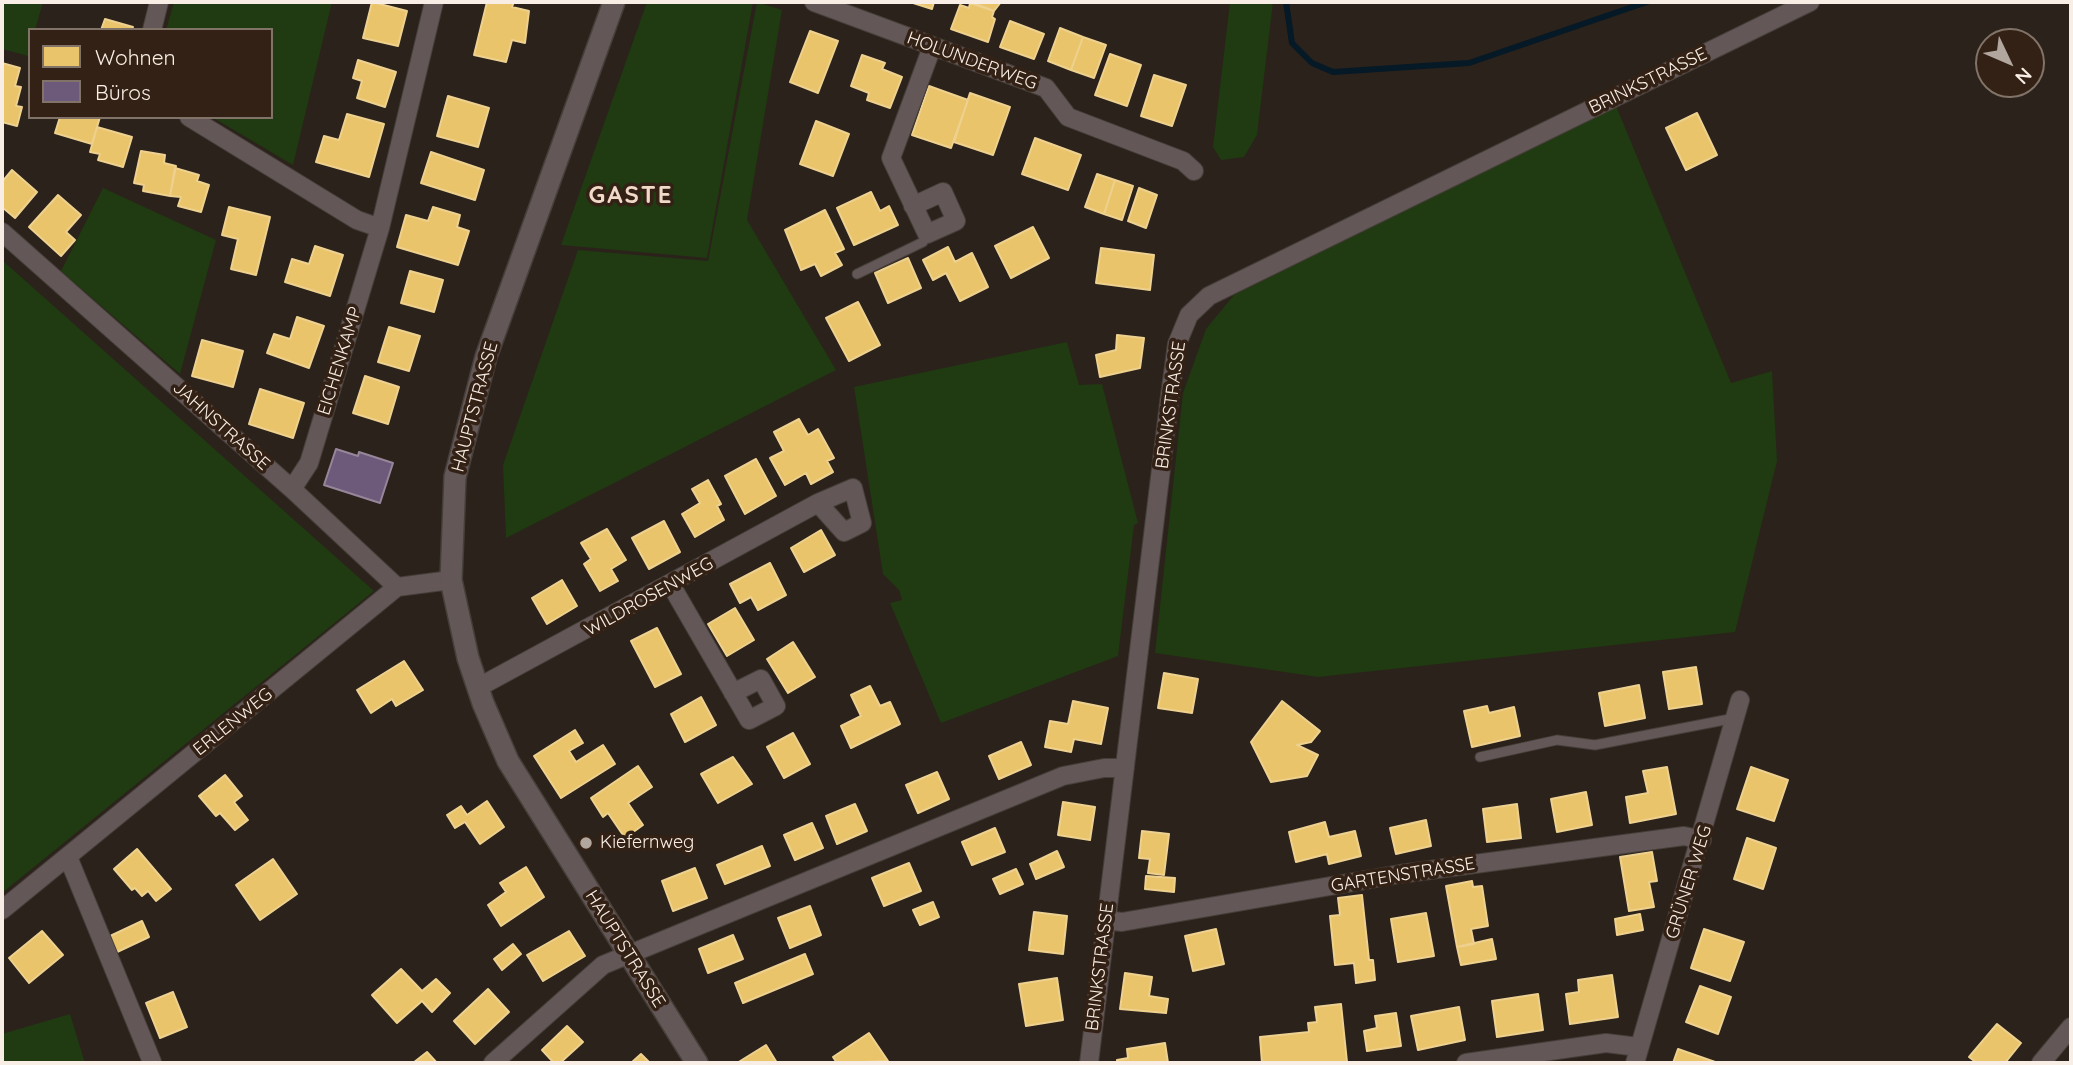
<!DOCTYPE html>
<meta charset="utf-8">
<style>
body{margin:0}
#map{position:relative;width:2073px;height:1065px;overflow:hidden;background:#2b221b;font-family:Quicksand,sans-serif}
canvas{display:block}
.frame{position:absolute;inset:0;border:4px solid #f9eee5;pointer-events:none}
.legend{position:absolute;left:28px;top:28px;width:245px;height:91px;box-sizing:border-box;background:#322114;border:2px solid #827368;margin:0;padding:9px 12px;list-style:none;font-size:21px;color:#f9eee5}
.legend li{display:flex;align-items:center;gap:14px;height:35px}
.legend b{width:35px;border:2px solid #827368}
.north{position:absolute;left:1975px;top:28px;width:70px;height:70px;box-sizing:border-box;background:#322114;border:2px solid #827368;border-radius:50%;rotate:134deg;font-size:19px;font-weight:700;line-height:28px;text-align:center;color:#f9eee5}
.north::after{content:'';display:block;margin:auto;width:24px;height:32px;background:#b1a79e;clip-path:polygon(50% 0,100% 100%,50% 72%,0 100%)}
</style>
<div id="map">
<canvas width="2073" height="1065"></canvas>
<div class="frame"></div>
<ul class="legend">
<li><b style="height:19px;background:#e9c46a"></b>Wohnen</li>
<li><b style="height:19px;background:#6d597a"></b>Büros</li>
</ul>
<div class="north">N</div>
</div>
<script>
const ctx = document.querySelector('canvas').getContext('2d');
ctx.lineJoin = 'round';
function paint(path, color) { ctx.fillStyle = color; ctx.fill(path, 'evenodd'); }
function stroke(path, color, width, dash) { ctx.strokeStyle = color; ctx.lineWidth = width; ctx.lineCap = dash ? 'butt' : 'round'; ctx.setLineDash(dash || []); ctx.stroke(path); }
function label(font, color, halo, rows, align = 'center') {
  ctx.font = font + ' Quicksand,sans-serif'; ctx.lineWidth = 7; ctx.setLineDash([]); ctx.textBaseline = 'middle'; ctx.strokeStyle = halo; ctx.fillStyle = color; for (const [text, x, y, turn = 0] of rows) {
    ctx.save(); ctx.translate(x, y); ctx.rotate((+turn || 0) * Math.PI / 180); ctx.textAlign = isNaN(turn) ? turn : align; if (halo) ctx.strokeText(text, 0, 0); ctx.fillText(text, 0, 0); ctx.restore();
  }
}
paint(new Path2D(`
 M2,2H43L35,30H30L28,56L2,49Z
 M174,2H332L293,165L212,117H271V30H166Z
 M647,2H753L707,258L561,245Z
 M757,2L782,10L747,220L836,370L506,538L503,465L578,250L708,261Z
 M1230,2H1273L1257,135L1244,157L1221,160L1213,147Z
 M1616,106L1731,383L1772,371L1777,461L1735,632L1318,677L1155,653L1183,393L1206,329L1234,295Z
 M103,188L216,240L180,374L61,271Z
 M2,260L374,591L2,893Z
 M1067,342L1079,385L1102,384L1138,523L1134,525L1118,656L941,723L890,603L902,600L899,590L883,574L854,387Z
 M70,1014L85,1063H2V1034Z`), '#203a11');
const homes = new Path2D(`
 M372,2L407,11L398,46L363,38Z
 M487,2H514L512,7L529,11L525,43L512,40L506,62L474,55Z
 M910,2H934L932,9Z
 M971,2H1001L994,11Z
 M970,3L994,11L992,17L995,19L988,42L951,29L960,5L969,8Z
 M105,19L133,27L132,30H101Z
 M1010,21L1044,34L1034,59L1000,47Z
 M1060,28L1083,37L1071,70L1048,61Z
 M810,31L838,41L818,93L790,82Z
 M1083,37L1106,45L1094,78L1071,70Z
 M1110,54L1141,65L1127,106L1095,95Z
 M862,55L885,63L882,69L902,77L890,108L867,100L869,93L851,86Z
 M358,60L396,72L385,107L357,98L362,81L353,78Z
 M2,63L20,68L15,86L21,87L16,106L22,107L17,126L2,122Z
 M1154,75L1186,85L1172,126L1141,116Z
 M929,86L968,100L951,148L912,135Z
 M970,93L1010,107L993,155L954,142Z
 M448,96L489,108L478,147L437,136Z
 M1697,113L1717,155L1686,170L1666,128Z
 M347,114L384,124L369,177L316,162L324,136L339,140Z
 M60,117H100L92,144L55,133Z
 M816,121L849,134L833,176L800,164Z
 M97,127L132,137L123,167L98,160L100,154L90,152Z
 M1035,138L1081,155L1068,190L1022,174Z
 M141,151L165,155L164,163L176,166L170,196L143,191L144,185L134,183Z
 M431,152L484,170L475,200L421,183Z
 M175,168L199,175L197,181L209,185L201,212L178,206L181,197L170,196Z
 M12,170L37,192L15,218L2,207V182Z
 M1097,174L1115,180L1104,214L1085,207Z
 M1115,180L1133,186L1122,220L1104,214Z
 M1139,188L1157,195L1146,228L1128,221Z
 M871,192L880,211L889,206L898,225L854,245L837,208Z
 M58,195L81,215L66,232L75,240L61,256L29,227Z
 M229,207L270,217L256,275L231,269L238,239L222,235Z
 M433,207L460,215L457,227L469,231L458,265L397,247L406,215L428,221Z
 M825,210L844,249L835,253L842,265L821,276L815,264L801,270L785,230Z
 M1033,227L1049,258L1011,278L995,246Z
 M315,246L343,255L330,296L285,282L292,259L309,264Z
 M948,247L955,262L972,253L988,287L960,301L946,273L933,280L923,260Z
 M1101,248L1154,255L1150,290L1096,283Z
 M908,258L921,288L888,303L875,273Z
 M410,271L443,280L434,312L401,303Z
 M858,302L880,345L849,361L826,318Z
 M297,317L324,326L309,368L267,353L274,334L290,339Z
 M389,327L420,336L409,371L378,362Z
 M1117,335L1144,338L1140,368L1100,377L1096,355L1116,350Z
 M202,340L243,351L233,387L192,376Z
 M365,376L399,387L388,424L353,413Z
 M260,389L304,403L293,438L249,424Z
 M799,419L808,435L818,429L834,458L827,461L833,472L811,484L806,473L785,485L770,458L784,451L774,432Z
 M756,459L776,496L745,514L725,476Z
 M708,480L721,504L717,506L724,520L695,537L682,514L700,503L692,489Z
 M664,521L680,552L649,569L632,538Z
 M607,529L626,560L611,569L618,581L600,591L584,564L591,559L581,543Z
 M821,530L835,555L804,572L791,548Z
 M770,563L786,595L758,610L751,597L740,603L730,584Z
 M562,580L577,606L547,624L532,598Z
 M735,608L754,640L727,656L708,624Z
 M657,628L681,674L655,687L631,641Z
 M793,642L815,677L788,693L767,659Z
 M404,661L423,690L396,706L392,699L371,713L357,690Z
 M1696,667L1702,704L1669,709L1663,672Z
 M1164,673L1198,679L1192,713L1158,708Z
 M1639,685L1645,718L1605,726L1599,693Z
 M870,686L880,706L890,702L900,724L851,748L841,726L861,716L851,695Z
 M701,697L716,725L685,742L671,714Z
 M1073,701L1108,708L1101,744L1074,739L1071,752L1045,747L1050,721L1068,724Z
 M1282,701L1320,731L1311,742L1297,745L1318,755L1307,776L1271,782L1251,742Z
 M1487,706L1489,713L1514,707L1520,736L1472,747L1464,711Z
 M575,730L583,743L569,751L576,762L603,745L615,764L561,798L534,756Z
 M793,733L810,764L784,778L767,747Z
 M1021,742L1031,765L999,779L989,756Z
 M733,757L752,784L718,803L701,774Z
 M638,766L652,787L628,803L643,825L625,838L608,813L603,817L591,798Z
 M1667,767L1676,814L1630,823L1626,797L1648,793L1643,771Z
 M1751,767L1788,780L1774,821L1737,809Z
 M937,772L949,799L918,813L906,785Z
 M225,775L242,796L234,802L248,820L235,830L220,813L216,816L199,796Z
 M1586,792L1592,825L1557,832L1551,799Z
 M487,801L504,827L480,844L465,822L455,828L447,815L461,806L467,815Z
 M1063,802L1095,807L1090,840L1058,835Z
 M855,804L867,831L837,844L826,816Z
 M1517,804L1521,838L1487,842L1483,809Z
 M1426,820L1431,846L1396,854L1390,828Z
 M1325,822L1329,837L1355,831L1361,856L1329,864L1327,854L1296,862L1289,832Z
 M812,823L823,848L795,860L784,835Z
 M995,828L1005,852L972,865L962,842Z
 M1142,831L1169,834L1164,875L1148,873L1150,859L1139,858Z
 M1747,838L1776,848L1763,889L1734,879Z
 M762,846L770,866L725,884L717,865Z
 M137,849L171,889L156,901L148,891L142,896L135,888L132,890L114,869Z
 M1057,851L1064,867L1036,879L1030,864Z
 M1652,852L1657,881L1649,882L1654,907L1629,911L1620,857Z
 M273,859L297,894L260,920L236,885Z
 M909,863L921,891L884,906L872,878Z
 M526,867L544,897L501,926L488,905L506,892L500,883Z
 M695,868L707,898L673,911L662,881Z
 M1016,869L1023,884L1000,894L993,879Z
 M1146,876L1175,878L1174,892L1145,889Z
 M1472,881L1473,887L1482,886L1488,926L1471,929L1474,944L1457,947L1446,886Z
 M1362,895L1369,960H1373L1375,980L1356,983L1354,963L1335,965L1330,916L1340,915L1338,898Z
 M933,902L939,917L920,925L913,910Z
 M810,906L821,935L790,948L778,918Z
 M1034,912L1067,916L1063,954L1029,950Z
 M1426,913L1434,956L1398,962L1391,919Z
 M1640,914L1643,930L1617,935L1615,919Z
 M142,921L149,937L115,953L108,937Z
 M1216,929L1224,964L1193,971L1185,936Z
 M1704,929L1744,942L1730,981L1691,968Z
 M42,931L63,955L29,983L9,958Z
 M569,931L585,956L543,981L527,955Z
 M733,935L743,959L708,973L699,949Z
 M1492,939L1496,959L1461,965L1457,947Z
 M513,944L521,954L502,970L494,959Z
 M805,954L813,974L743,1003L735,983Z
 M401,969L422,991L436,979L450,993L432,1012L422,1001L397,1023L372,995Z
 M1125,973L1152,977L1149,996L1168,999L1166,1013L1120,1009Z
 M1612,975L1618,1017L1570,1024L1566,994L1579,992L1578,980Z
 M1057,978L1063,1020L1026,1026L1019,984Z
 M1700,986L1731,997L1718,1034L1686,1022Z
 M488,989L509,1012L475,1044L454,1021Z
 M173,992L187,1027L160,1038L146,1003Z
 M1538,994L1543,1030L1497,1037L1492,1001Z
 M1341,1004L1347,1062L1262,1063L1260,1037L1309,1032L1308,1023L1317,1022L1315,1007Z
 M1459,1007L1465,1040L1418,1050L1411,1016Z
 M1396,1013L1401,1046L1367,1051L1364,1031L1377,1028L1375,1016Z
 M1997,1024L2021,1043L2005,1063H1977L1969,1057Z
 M567,1026L583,1042L560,1063H554L542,1050Z
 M869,1033L888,1061L837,1063L833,1057Z
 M1165,1043L1168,1063H1117V1060L1128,1058L1127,1049Z
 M766,1045L777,1063H737Z
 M1678,1049L1718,1063H1673Z
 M427,1052L437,1063H413Z
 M641,1054L650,1063H631Z`);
paint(homes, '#e9c46a');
stroke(homes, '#eed18f', 2);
const offices = new Path2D(`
 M336,449L358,456L359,452L393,463L380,503L324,485Z`);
paint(offices, '#6d597a');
stroke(offices, '#97869a', 2);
stroke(new Path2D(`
 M1286,2L1292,43L1312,63L1333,72L1469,63L1647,2`), '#051926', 6);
const service = new Path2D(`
 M857,274L923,242L927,234
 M1480,757L1557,740L1595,745L1735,718`);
const minor = new Path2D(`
 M814,2L1046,88L1068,117L1183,161L1194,171
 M152,30L159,2
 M189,117L357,220L380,228
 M913,206L943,192L956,221L927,234L891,158L932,47
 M2,232L292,489L397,587L451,580
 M292,489L309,463L380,228L434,2
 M671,585L749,720L776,706L761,679L733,693
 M477,688L818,503L853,488L862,523L844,532L818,503
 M68,857L152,1062
 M2,910L397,587
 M1106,920L1122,922L1400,874L1684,836L1702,840
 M493,1063L603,965L1063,776L1104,768H1125
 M1089,1063L1169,403L1177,344L1189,315L1209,296L1810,2
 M1466,1063L1606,1043L1639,1047
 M1635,1063L1740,700
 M2041,1063L2071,1027`);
const tertiary = new Path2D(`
 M614,2L486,357L455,477L451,580L468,658L483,703L508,761L697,1063`);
stroke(service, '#463f39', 11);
stroke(minor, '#463f39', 20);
stroke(tertiary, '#463f39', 24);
stroke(service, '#635758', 9);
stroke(minor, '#635758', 18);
stroke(tertiary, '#635758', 21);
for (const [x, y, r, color] of [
 [586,843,7,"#b1a79e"]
]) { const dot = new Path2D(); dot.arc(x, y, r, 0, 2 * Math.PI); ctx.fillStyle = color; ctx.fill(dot); stroke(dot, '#322114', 2.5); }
label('18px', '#f9eee5', '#322114', [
 ["HOLUNDERWEG",972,61,20],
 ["BRINKSTRASSE",1648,81,-26],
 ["EICHENKAMP",340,361,-73],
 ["BRINKSTRASSE",1171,405,-82],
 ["HAUPTSTRASSE",475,407,-75],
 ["JAHNSTRASSE",221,426,42],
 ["WILDROSENWEG",649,597,-29],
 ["ERLENWEG",233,722,-39],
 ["GARTENSTRASSE",1403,875,-9],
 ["GRÜNER WEG",1689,882,-73],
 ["HAUPTSTRASSE",625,949,58],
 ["BRINKSTRASSE",1100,967,-83]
]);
label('18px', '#f9eee5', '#322114', [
 ["Kiefernweg",600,843]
], 'left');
ctx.letterSpacing = '2px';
label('bold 24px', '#f1d9c8', '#322114', [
 ["GASTE",631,196]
]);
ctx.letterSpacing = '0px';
</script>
